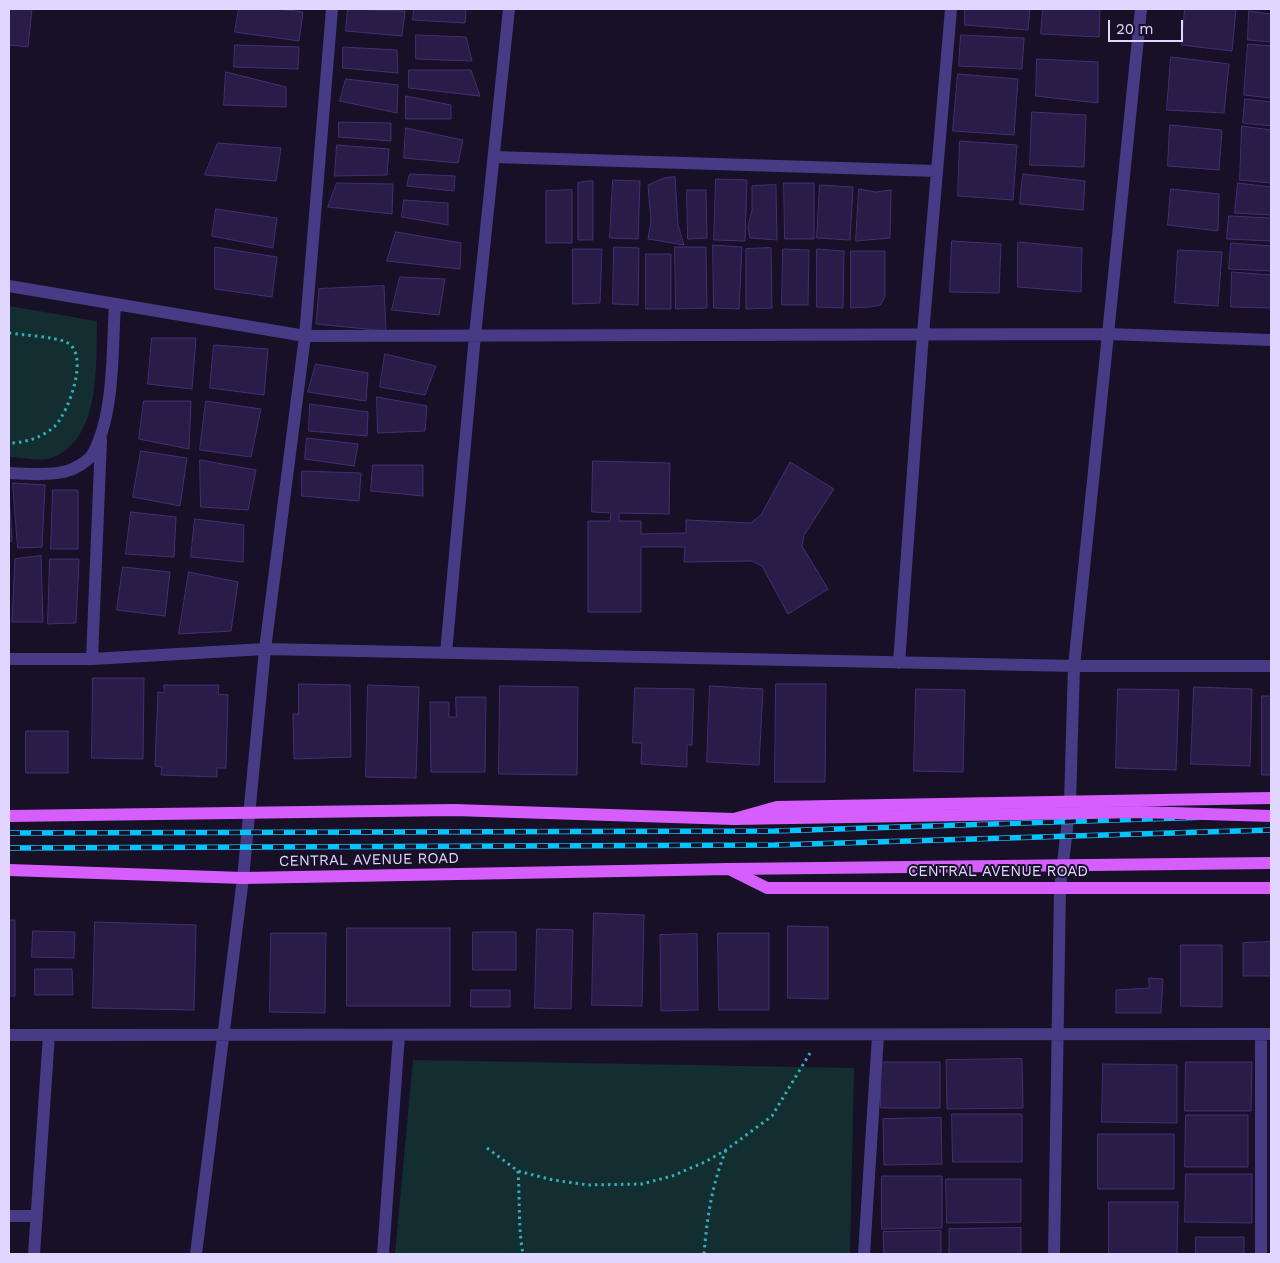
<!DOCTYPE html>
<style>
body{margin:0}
#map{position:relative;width:1280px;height:1263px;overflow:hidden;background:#171027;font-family:"Work Sans",sans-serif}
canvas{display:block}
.frame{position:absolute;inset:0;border:10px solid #e0d6ff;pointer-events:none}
.scale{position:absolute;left:1108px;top:20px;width:75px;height:22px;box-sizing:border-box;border:2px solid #e0d6ff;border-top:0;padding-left:6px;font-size:15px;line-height:18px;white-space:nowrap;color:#e0d6ff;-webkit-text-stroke:4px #171027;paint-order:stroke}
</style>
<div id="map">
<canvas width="1280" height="1263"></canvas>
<div class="frame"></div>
<div class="scale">20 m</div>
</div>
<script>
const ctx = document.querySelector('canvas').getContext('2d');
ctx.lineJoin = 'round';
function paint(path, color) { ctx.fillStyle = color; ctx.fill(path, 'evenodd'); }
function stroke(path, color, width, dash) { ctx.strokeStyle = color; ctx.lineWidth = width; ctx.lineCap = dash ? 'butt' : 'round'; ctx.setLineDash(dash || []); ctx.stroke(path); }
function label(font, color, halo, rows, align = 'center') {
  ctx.font = font + ' "Work Sans",sans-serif'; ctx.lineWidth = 4; ctx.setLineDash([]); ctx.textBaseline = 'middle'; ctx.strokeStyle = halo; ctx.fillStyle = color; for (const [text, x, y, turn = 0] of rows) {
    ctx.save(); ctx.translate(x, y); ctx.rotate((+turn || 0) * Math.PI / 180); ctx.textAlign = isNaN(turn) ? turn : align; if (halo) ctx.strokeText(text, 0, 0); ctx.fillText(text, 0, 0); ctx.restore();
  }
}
paint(new Path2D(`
 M9,306L97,321C96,365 101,441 51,458C40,462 21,457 9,457Z
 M413,1060L854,1068L850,1254H395Z`), '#132e31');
const building = new Path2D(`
 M9,9H32L28,47L9,45Z
 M239,9H279L303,12L299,41L235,32Z
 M348,9L405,11L402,36L346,31Z
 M414,9H466L465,23L413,20Z
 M965,9H1030L1028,30L965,25Z
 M1043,9H1100L1099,37L1041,34Z
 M1185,9H1236L1232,51L1182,45Z
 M1249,11L1271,14V42L1248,40Z
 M416,35L466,37L472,61L416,59Z
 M961,35L1024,38L1022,69L959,66Z
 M1248,44L1271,46V98L1244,95Z
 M235,45L299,47L298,69L234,67Z
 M343,47L397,50L398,73L343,68Z
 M1171,57L1229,64L1224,113L1167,110Z
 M1037,59L1098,62V103L1036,96Z
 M409,70H471L480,96L409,88Z
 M226,72L286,87V107L224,105Z
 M958,74L1018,79L1014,135L953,131Z
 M346,79L398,85L397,113L340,101Z
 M406,96L451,105V119H406Z
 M1245,99L1271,102V126L1243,123Z
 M1032,112L1086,115L1084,167L1030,165Z
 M339,122L391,123V141L339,137Z
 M1170,125L1222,130L1219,170L1168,166Z
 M1242,126L1271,130V183L1240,180Z
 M406,128L463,140L458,163L404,158Z
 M960,141L1017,145L1013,200L958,196Z
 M218,143L281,148L276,181L205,175Z
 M337,145L389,149L387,175L335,176Z
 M410,174L455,176L454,191L407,186Z
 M1023,174L1085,181L1083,210L1020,204Z
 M675,177L678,225L684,245L648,239L651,221L648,185L664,178Z
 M716,179L747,180L745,241L714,240Z
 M613,180L640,181L638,239L610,238Z
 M587,181H593V240H578V183Z
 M337,183L393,184L392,214L328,207Z
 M784,183H814V239H785Z
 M1238,183L1271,187V215L1235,213Z
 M776,185L777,240L750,238L748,227L752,210V186Z
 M820,185L853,187L850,240L817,238Z
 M859,189L876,192L891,190L890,238L856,241Z
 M1171,189L1219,194L1218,231L1168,225Z
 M572,190V243H546V191Z
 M687,190H706L707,238L688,239Z
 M404,200L448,203V225L402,217Z
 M216,209L277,218L273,248L212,236Z
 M1229,216L1271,218V241L1227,239Z
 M396,232L461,243L460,269L387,261Z
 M952,241L1001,244L999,293L950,292Z
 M1018,242L1082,248L1081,292L1018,287Z
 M1231,243L1271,246V271L1229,269Z
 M713,245L742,247L739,309L714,308Z
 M215,247L277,257L272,297L215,289Z
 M614,247L639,248L638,305L613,304Z
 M675,247H706L707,308L676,309Z
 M771,248L772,308L746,309V249Z
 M573,249H602L600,303L573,304Z
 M783,249L809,250L808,305H782Z
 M817,249L844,251L843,308L817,307Z
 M1178,250L1222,252L1218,306L1175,303Z
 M851,251H885V297L880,305L870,307L851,308Z
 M646,254H671V309H646Z
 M1232,272L1271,275V308L1231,307Z
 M400,277L445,279L439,315L392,310Z
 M384,286L386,331L316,324L319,289Z
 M152,338H196L192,389L148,384Z
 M214,345L268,349L264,395L210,388Z
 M385,354L436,366L425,395L380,387Z
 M316,364L368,373L366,401L308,392Z
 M377,397L427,406L425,431L378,433Z
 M144,401H191L189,449L139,439Z
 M206,401L261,409L251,457L200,450Z
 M310,404L368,412L367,436L309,431Z
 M307,438L358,444L354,466L305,459Z
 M141,451L187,458L180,506L133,497Z
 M200,460L256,470L248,510L201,507Z
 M593,461L670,463L669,514L619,513V521H641V534L686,533V520L751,523L761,515L790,462L834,489L804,535L802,546L828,589L788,614L762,566L752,561L684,562L685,547H641V612H588V521H610L611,513L592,512Z
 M373,465H423V496L371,491Z
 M302,471L361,473L359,501L302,496Z
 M13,483L45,485L42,547L18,548Z
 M53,490H78V549H51Z
 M9,492L12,541L9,542Z
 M131,512L176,517L174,557L126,554Z
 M195,519L244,525L243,562L191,557Z
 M41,556L43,622H12L15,559Z
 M50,559H79L76,623L48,624Z
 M123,567L170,572L165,616L117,610Z
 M189,572L238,582L231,631L179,634Z
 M93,678H144L143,759L92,758Z
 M299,684L350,685L351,757L294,759L293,714H298Z
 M776,684H826L825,782H775Z
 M164,685H219L218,694L228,695L226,768H217V777L161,775L162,767L155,766L158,692L164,693Z
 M368,685L419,687L416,778L366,777Z
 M500,686L578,687L577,775L499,774Z
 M710,686L763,689L759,765L707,762Z
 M1194,687L1252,689L1250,766L1191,764Z
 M635,688L694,689L692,745H687V767L641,764L642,743H633Z
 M916,689L965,690L963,772L914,771Z
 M1118,689L1179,690L1176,770L1116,768Z
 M1262,696H1271V775H1262Z
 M456,697H486L485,772H431L430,702H449V717H456Z
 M26,731H68V773H26Z
 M594,913L644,915L642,1006L592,1005Z
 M9,920H15V996H9Z
 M95,922L196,925L194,1010L93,1008Z
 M788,926L828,927V999L788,998Z
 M347,928H450V1006H347Z
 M537,929L573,930L571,1009L535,1008Z
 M33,931L75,932L74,958L32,957Z
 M473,932H516V970H473Z
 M271,933H326L325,1013L270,1012Z
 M718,933H769V1010H719Z
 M697,934L698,1010L661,1011L660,935Z
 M1271,942V976H1243V943Z
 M1181,945H1222V1007L1181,1006Z
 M35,969H72L73,995H35Z
 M1149,978L1163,979L1161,1013H1116V990L1149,988Z
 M471,990H510V1007H471Z
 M1022,1059L1023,1108L947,1109L946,1060Z
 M881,1062H940V1108H881Z
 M1186,1062H1252L1251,1111H1185Z
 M1103,1064L1177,1065V1123L1102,1122Z
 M952,1114H1022V1162H953Z
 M1186,1115H1248V1167H1185Z
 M941,1118L942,1164L884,1165L883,1119Z
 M1098,1134H1174V1189H1098Z
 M1186,1174H1252V1223L1185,1222Z
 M882,1176H942V1228L882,1229Z
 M946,1179H1021V1222L947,1223Z
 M1109,1202H1178L1177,1254H1109Z
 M1021,1228V1254H949V1229Z
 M941,1231V1254H884L883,1232Z
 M1196,1237H1244V1254H1196Z`);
paint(building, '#2a1c48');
stroke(building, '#452e74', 1);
stroke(new Path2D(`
 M9,333C23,335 55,337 66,342C91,353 68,413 55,426C43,437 26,443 9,443
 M487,1148L518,1171L553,1180L588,1185L642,1184L672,1176L705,1162L726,1150L772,1116L810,1053
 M518,1171C520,1199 518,1228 523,1254
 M704,1254C707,1218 712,1184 726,1150`), '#30b0b9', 3, [2.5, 4]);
stroke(new Path2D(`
 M332,9L305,336L1108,334L1141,9
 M494,157L937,171
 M9,286L305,336L265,649L243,878L196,1254
 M9,473C25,474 55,476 70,470C76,468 89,460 92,455C115,416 112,348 115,304
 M446,653L475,335L509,9
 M9,659H92L265,649L1074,666H1271
 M92,659L101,440
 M899,663L923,334L951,9
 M1261,1034V1254
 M9,1035L1271,1034
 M9,1216H37
 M34,1254L49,1035
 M383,1254L399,1035
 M864,1254L878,1035
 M1054,1254L1060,888L1070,803L1074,666L1108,334L1271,340`), '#473b86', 12);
stroke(new Path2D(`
 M9,816L454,810L734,819L777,807L1271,798
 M9,870L243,878L729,869L767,888H1271`), '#d75efe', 12);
const rail = new Path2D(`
 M9,833L775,831L1271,815
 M9,848L775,845L1271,830`);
stroke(rail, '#03c5fe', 5.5);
stroke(rail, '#171027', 4, [11]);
stroke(new Path2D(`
 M734,819L1139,812L1271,816
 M729,869L1271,863`), '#d75efe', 12);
label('15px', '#e0d6ff', '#171027', [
 ["CENTRAL AVENUE ROAD",369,860,-1],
 ["CENTRAL AVENUE ROAD",998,872]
]);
</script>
